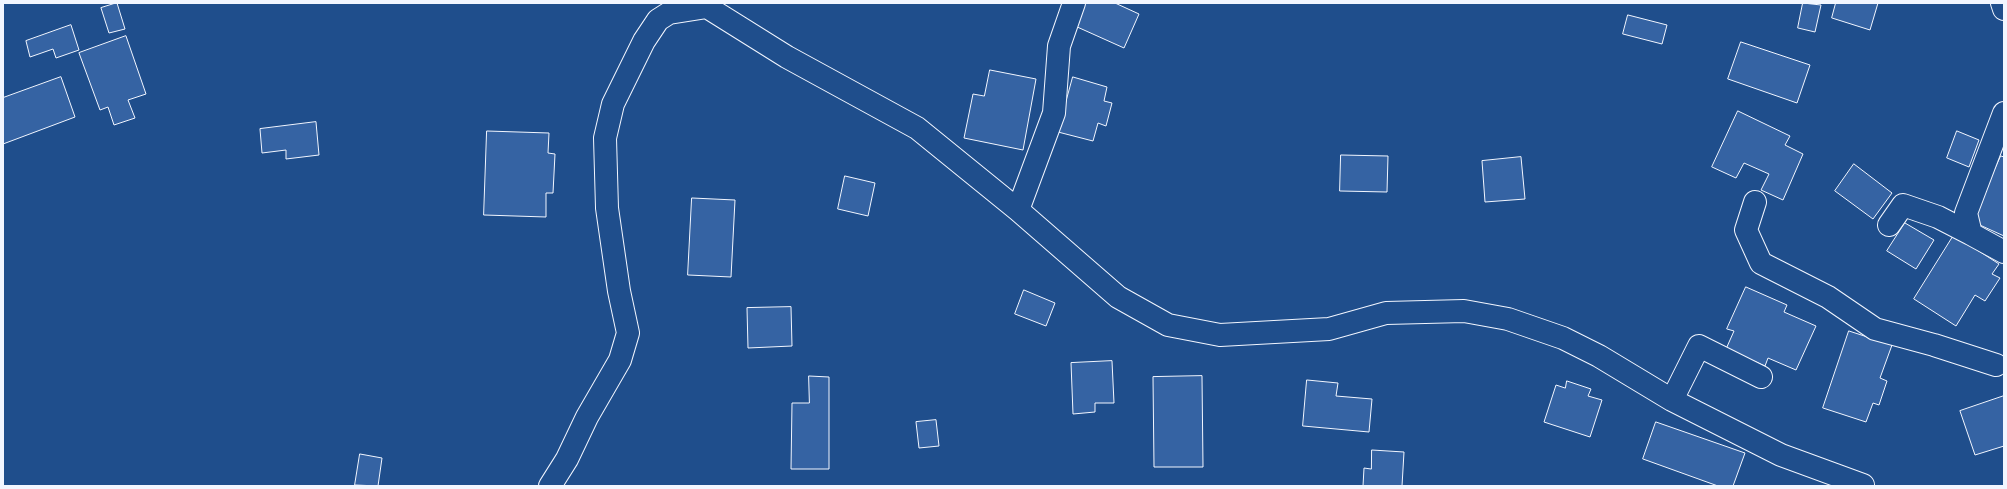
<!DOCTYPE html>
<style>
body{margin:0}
#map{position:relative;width:2007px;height:489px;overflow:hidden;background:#1f4e8c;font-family:Ubuntu,sans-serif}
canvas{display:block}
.frame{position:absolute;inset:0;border:4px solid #f2f6ff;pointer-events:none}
</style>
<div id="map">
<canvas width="2007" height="489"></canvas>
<div class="frame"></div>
</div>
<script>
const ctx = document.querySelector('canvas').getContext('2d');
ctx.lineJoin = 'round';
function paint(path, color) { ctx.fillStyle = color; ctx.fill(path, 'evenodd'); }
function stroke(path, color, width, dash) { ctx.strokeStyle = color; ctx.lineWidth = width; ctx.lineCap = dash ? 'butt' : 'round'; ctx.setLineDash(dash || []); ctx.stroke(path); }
const building = new Path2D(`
 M117,3L125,29L109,33L101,8Z
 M1085,3H1115L1139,14L1124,48L1075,26Z
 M1803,3L1821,5L1815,32L1798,28Z
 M1836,3H1878L1870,30L1832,18Z
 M1628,15L1667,25L1662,44L1623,34Z
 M71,25L79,50L56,58L53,49L30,57L26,41Z
 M126,36L146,94L128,100L135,118L114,125L108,107L100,110L79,53Z
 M1741,42L1810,65L1797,103L1728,79Z
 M990,70L1036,79L1023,150L964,138L973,94L984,96Z
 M61,77L75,117L3,144V98Z
 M1073,77L1107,87L1104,101L1112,103L1106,126L1098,123L1093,141L1058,132Z
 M1738,111L1790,136L1785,145L1803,154L1783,200L1761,190L1769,174L1744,163L1736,178L1712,167Z
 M316,122L319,155L286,159V150L262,153L260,129Z
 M487,131L549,133L548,153L555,154L553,193H546V217L484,215Z
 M1957,131L1979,140L1969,167L1947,158Z
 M1341,155L1388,156L1387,192L1340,191Z
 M2001,156L2004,157V236L1971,221Z
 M1521,157L1525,199L1485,202L1482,161Z
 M1854,164L1892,193L1873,219L1835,191Z
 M845,176L875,183L868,216L838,209Z
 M692,198L735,200L731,277L688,275Z
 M1905,223L1934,240L1916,269L1887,251Z
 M1954,235L1999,264L1992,274L2000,278L1985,301L1975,295L1956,326L1914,299Z
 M1746,287L1787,305L1784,312L1816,326L1796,370L1768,358L1765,366L1726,349L1734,331L1727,329Z
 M1024,290L1055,303L1046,326L1015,314Z
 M791,307L792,346L748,348L747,308Z
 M1849,331L1892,345L1880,378L1887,381L1879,405L1873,403L1866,422L1823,408Z
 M1112,361L1114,403H1095V412L1073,414L1071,363Z
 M809,376L829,377V469H791L792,403H809Z
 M1202,376L1203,467H1154L1153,377Z
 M1307,380L1338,383L1336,396L1372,399L1369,432L1303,426Z
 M1567,381L1591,389L1588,396L1602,400L1590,437L1544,422L1556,385L1565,388Z
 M2004,396V446L1975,455L1960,411Z
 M936,420L939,446L919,448L916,422Z
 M1656,422L1745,453L1733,486H1718L1643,459Z
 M1372,450L1404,452L1402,486H1363L1364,468L1371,469Z
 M360,454L382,458L378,486L355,485Z`);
paint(building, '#3563a3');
stroke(building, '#f2f6ff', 1);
const minor = new Path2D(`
 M705,3L707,7L787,57L917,128L1018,210L1118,297L1168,325L1220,335L1329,329L1386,313L1464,311L1508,319L1563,338L1599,356L1672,400L1781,455L1863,485
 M2002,3L2004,9
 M2004,113L1966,213L1971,234L2004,252
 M1755,202L1746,230L1761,263L1828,297L1875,329L1934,345L1996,365
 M1018,210L1054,113L1059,46L1074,3
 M1889,225L1903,205L1938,217L1971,234
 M1672,400L1699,346L1761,377
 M550,486L567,459L587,417L620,360L628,333L619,291L607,208L605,138L613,104L644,41L658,20L669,13L707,7`);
stroke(minor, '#f2f6ff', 24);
stroke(minor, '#1f4e8c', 22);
</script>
